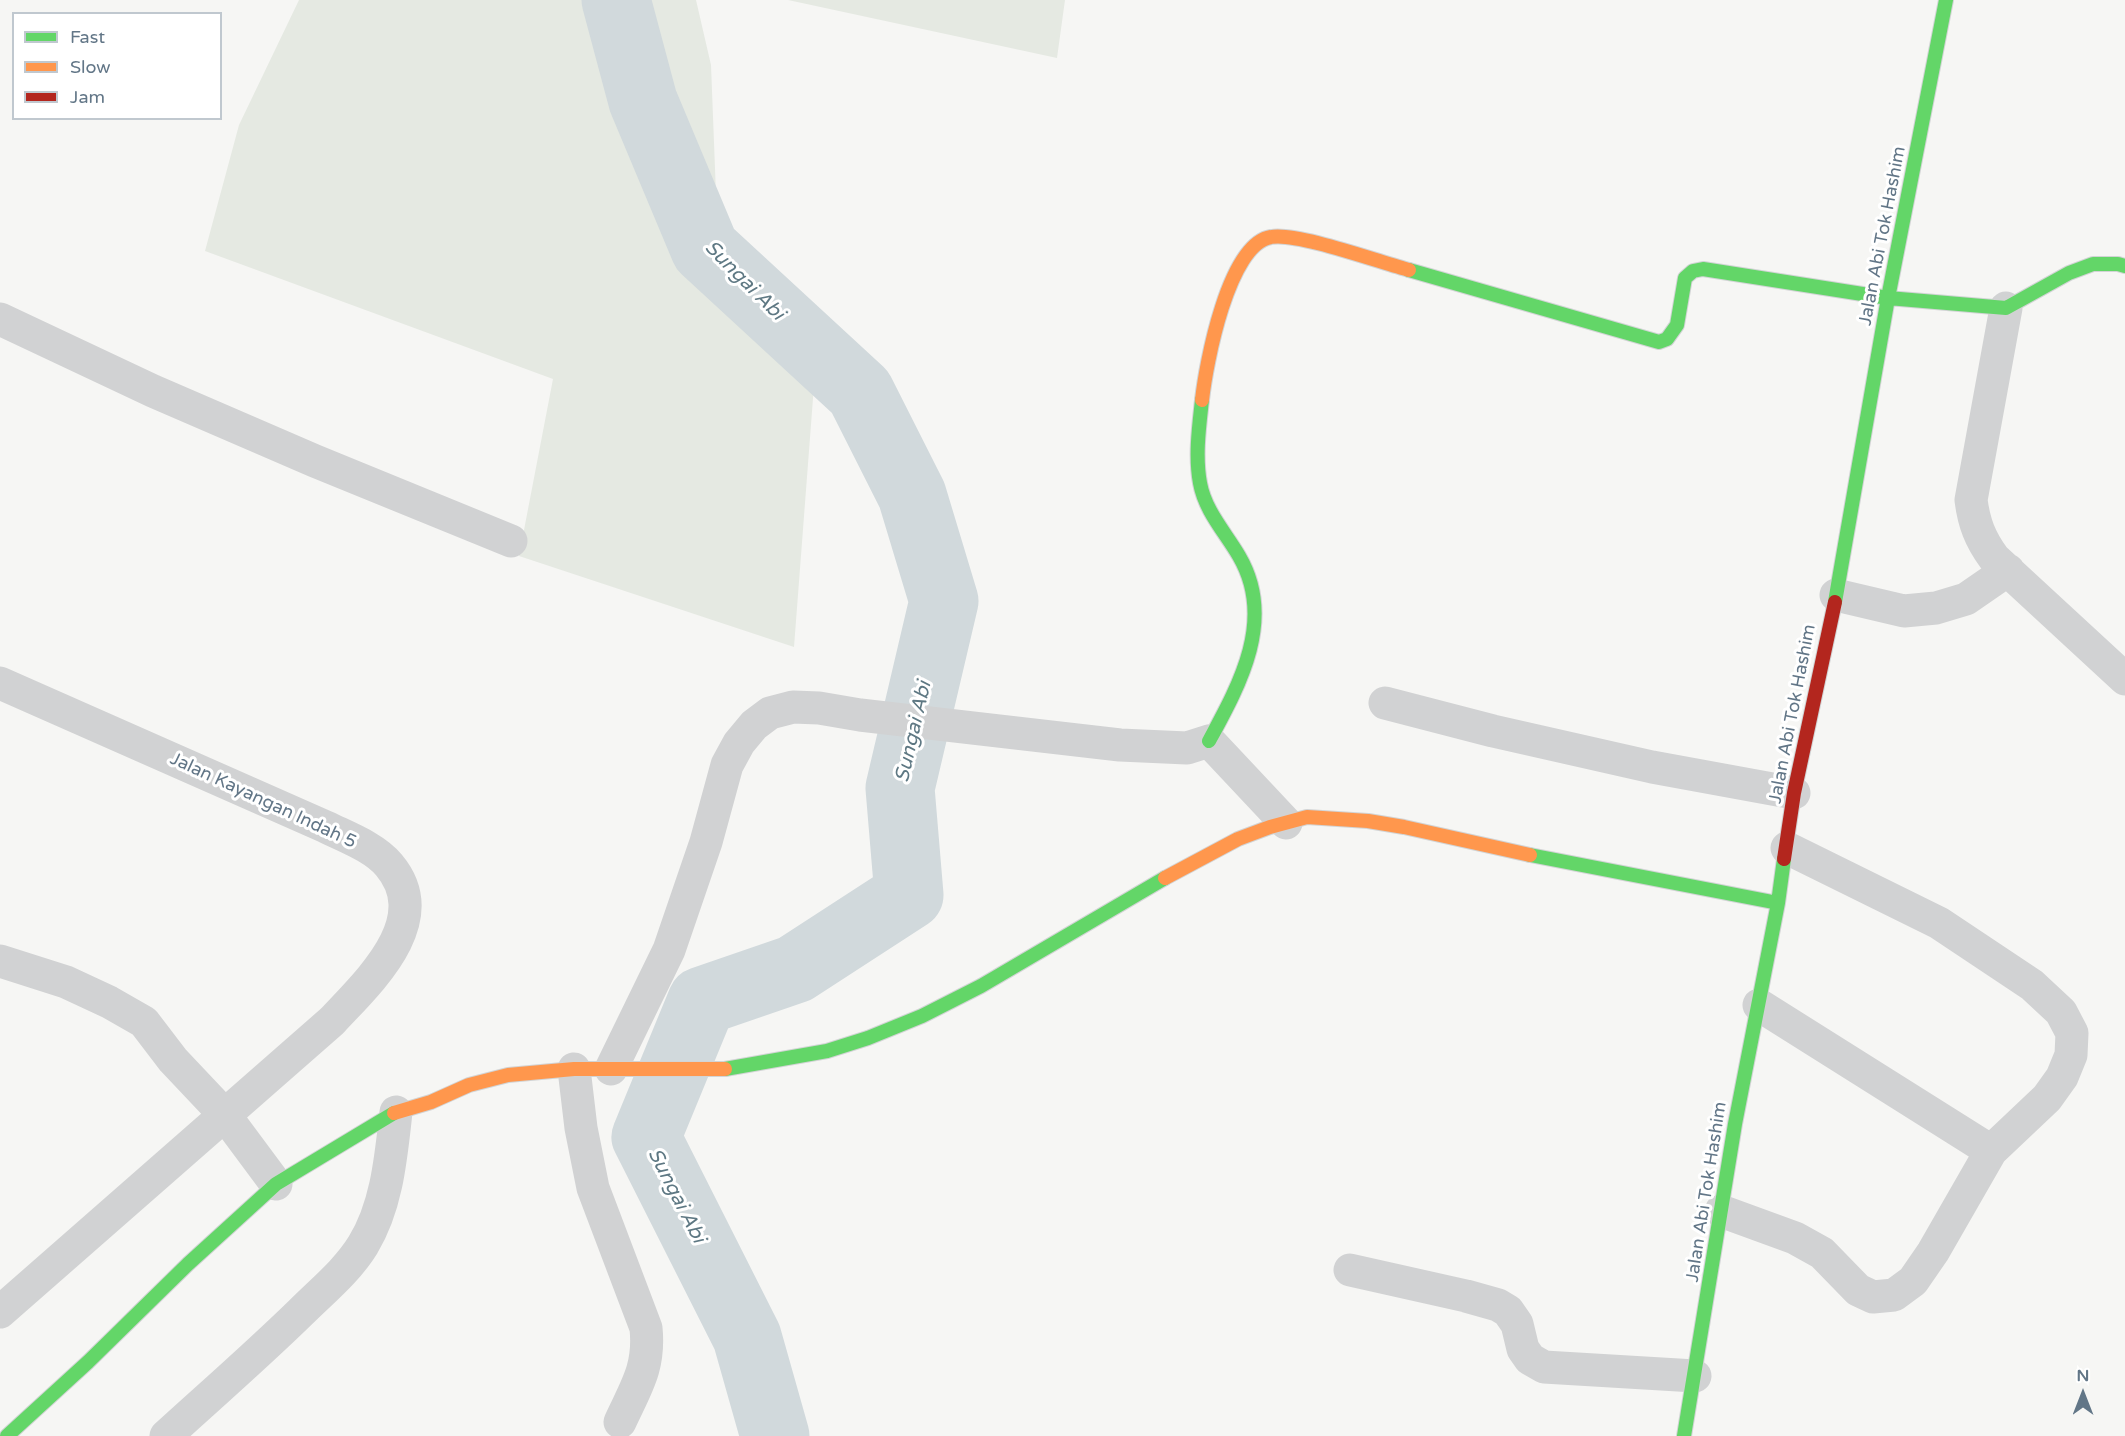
<!DOCTYPE html>
<style>
body{margin:0}
#map{position:relative;width:2125px;height:1436px;overflow:hidden;background:#f6f6f4;font-family:"Varela Round",sans-serif}
canvas{display:block}
.legend{position:absolute;left:12px;top:12px;width:210px;height:108px;box-sizing:border-box;background:#fff;border:2px solid #c0c8cf;margin:0;padding:8px 10px;list-style:none;font-size:18px;color:#627687}
.legend li{display:flex;align-items:center;gap:12px;height:30px}
.legend b{width:30px;border:2px solid #c0c8cf}
.north{position:absolute;left:2053px;top:1364px;width:60px;height:60px;-webkit-text-stroke:4px #fff;paint-order:stroke;rotate:0deg;font-size:16px;font-weight:700;line-height:24px;text-align:center;color:#627687}
.north::after{content:'';display:block;margin:auto;width:21px;height:27px;background:#627687;clip-path:polygon(50% 0,100% 100%,50% 72%,0 100%)}
</style>
<div id="map">
<canvas width="2125" height="1436"></canvas>
<ul class="legend">
<li><b style="height:8px;background:#63d668"></b>Fast</li>
<li><b style="height:8px;background:#ff974d"></b>Slow</li>
<li><b style="height:8px;background:#b3261e"></b>Jam</li>
</ul>
<div class="north">N</div>
</div>
<script>
const ctx = document.querySelector('canvas').getContext('2d');
ctx.lineJoin = 'round';
function paint(path, color) { ctx.fillStyle = color; ctx.fill(path, 'evenodd'); }
function stroke(path, color, width, dash) { ctx.strokeStyle = color; ctx.lineWidth = width; ctx.lineCap = dash ? 'butt' : 'round'; ctx.setLineDash(dash || []); ctx.stroke(path); }
function label(font, color, halo, rows, align = 'center') {
  ctx.font = font + ' "Varela Round",sans-serif'; ctx.lineWidth = 6; ctx.setLineDash([]); ctx.textBaseline = 'middle'; ctx.strokeStyle = halo; ctx.fillStyle = color; for (const [text, x, y, turn = 0] of rows) {
    ctx.save(); ctx.translate(x, y); ctx.rotate((+turn || 0) * Math.PI / 180); ctx.textAlign = isNaN(turn) ? turn : align; if (halo) ctx.strokeText(text, 0, 0); ctx.fillText(text, 0, 0); ctx.restore();
  }
}
paint(new Path2D(`
 M299,0H696L711,65L717,220L818,333L794,647L519,556L553,379L205,251L239,125Z
 M788,0H1065L1057,58Z`), '#e5e9e2');
stroke(new Path2D(`
 M616,0L643,101L705,249L860,392L912,495L944,601L900,788L909,895L795,969L702,1001L646,1137L747,1337L775,1436`), '#d1d9dc', 69);
const fast = new Path2D(`
 M1409,270L1659,342L1667,339L1677,325L1685,278L1693,271L1703,269L1888,298L2006,308L2069,273L2093,264H2118L2125,266
 M1202,400C1199,427 1195,456 1200,483C1205,511 1225,532 1239,556C1276,619 1240,684 1209,741
 M1835,602L1888,298L1946,0
 M1530,855L1778,903
 M725,1069L827,1051L868,1038L922,1016L981,986L1165,878
 M7,1436L88,1362L188,1264L276,1184L394,1113
 M1684,1436L1735,1124L1778,903L1784,859`);
const slow = new Path2D(`
 M1202,400C1206,364 1228,244 1271,237C1297,232 1379,262 1409,270
 M1165,878L1238,839L1270,827L1307,817L1368,821L1404,827L1530,855
 M394,1113L431,1102L469,1085L508,1075L574,1069H725`);
const jam = new Path2D(`
 M1784,859L1794,793L1835,602`);
stroke(fast, '#d2d4d5', 16);
stroke(slow, '#d2d4d5', 16);
stroke(jam, '#d2d4d5', 16);
stroke(new Path2D(`
 M2006,308L1971,500C1974,523 1980,539 1994,558L2125,679
 M0,319L153,391L315,461L511,541
 M1836,595L1904,611L1936,608L1966,599L2008,570
 M0,683L326,827C346,837 374,847 389,865C436,921 368,982 332,1021L0,1312
 M1385,703L1493,731L1652,767L1794,793
 M0,961L66,982L109,1002L144,1022L173,1060L224,1114L276,1184
 M1759,1005L1991,1151
 M574,1069L581,1128L593,1188L646,1328C650,1368 636,1387 620,1422
 M611,1069L669,950L706,842L727,765L739,743L754,725L770,713L793,707L819,708L860,715L1120,745L1187,748L1209,741L1286,823
 M1721,1211L1795,1238L1822,1253L1858,1290L1873,1297L1894,1295L1913,1281L1933,1252L1991,1151L2047,1098L2062,1077L2071,1055L2072,1033L2061,1012L2032,985L1939,923L1787,848
 M1350,1270L1466,1296L1498,1305L1508,1311L1517,1324L1523,1349L1530,1359L1544,1367L1695,1376
 M166,1436C211,1395 257,1355 301,1312C322,1291 347,1271 363,1245C387,1206 391,1157 396,1112`), '#d1d2d3', 33);
stroke(fast, '#63d668', 14);
stroke(slow, '#ff974d', 14);
stroke(jam, '#b3261e', 14);
label('18px', '#627687', '#fff', [
 ["Jalan Abi Tok Hashim",1883,236,-79],
 ["Jalan Abi Tok Hashim",1793,714,-79],
 ["Jalan Kayangan Indah 5",263,801,25],
 ["Jalan Abi Tok Hashim",1707,1192,-81]
]);
label('italic 20px', '#5e7883', '#fff', [
 ["Sungai Abi",744,281,45],
 ["Sungai Abi",914,732,-77],
 ["Sungai Abi",676,1196,63]
]);
</script>
